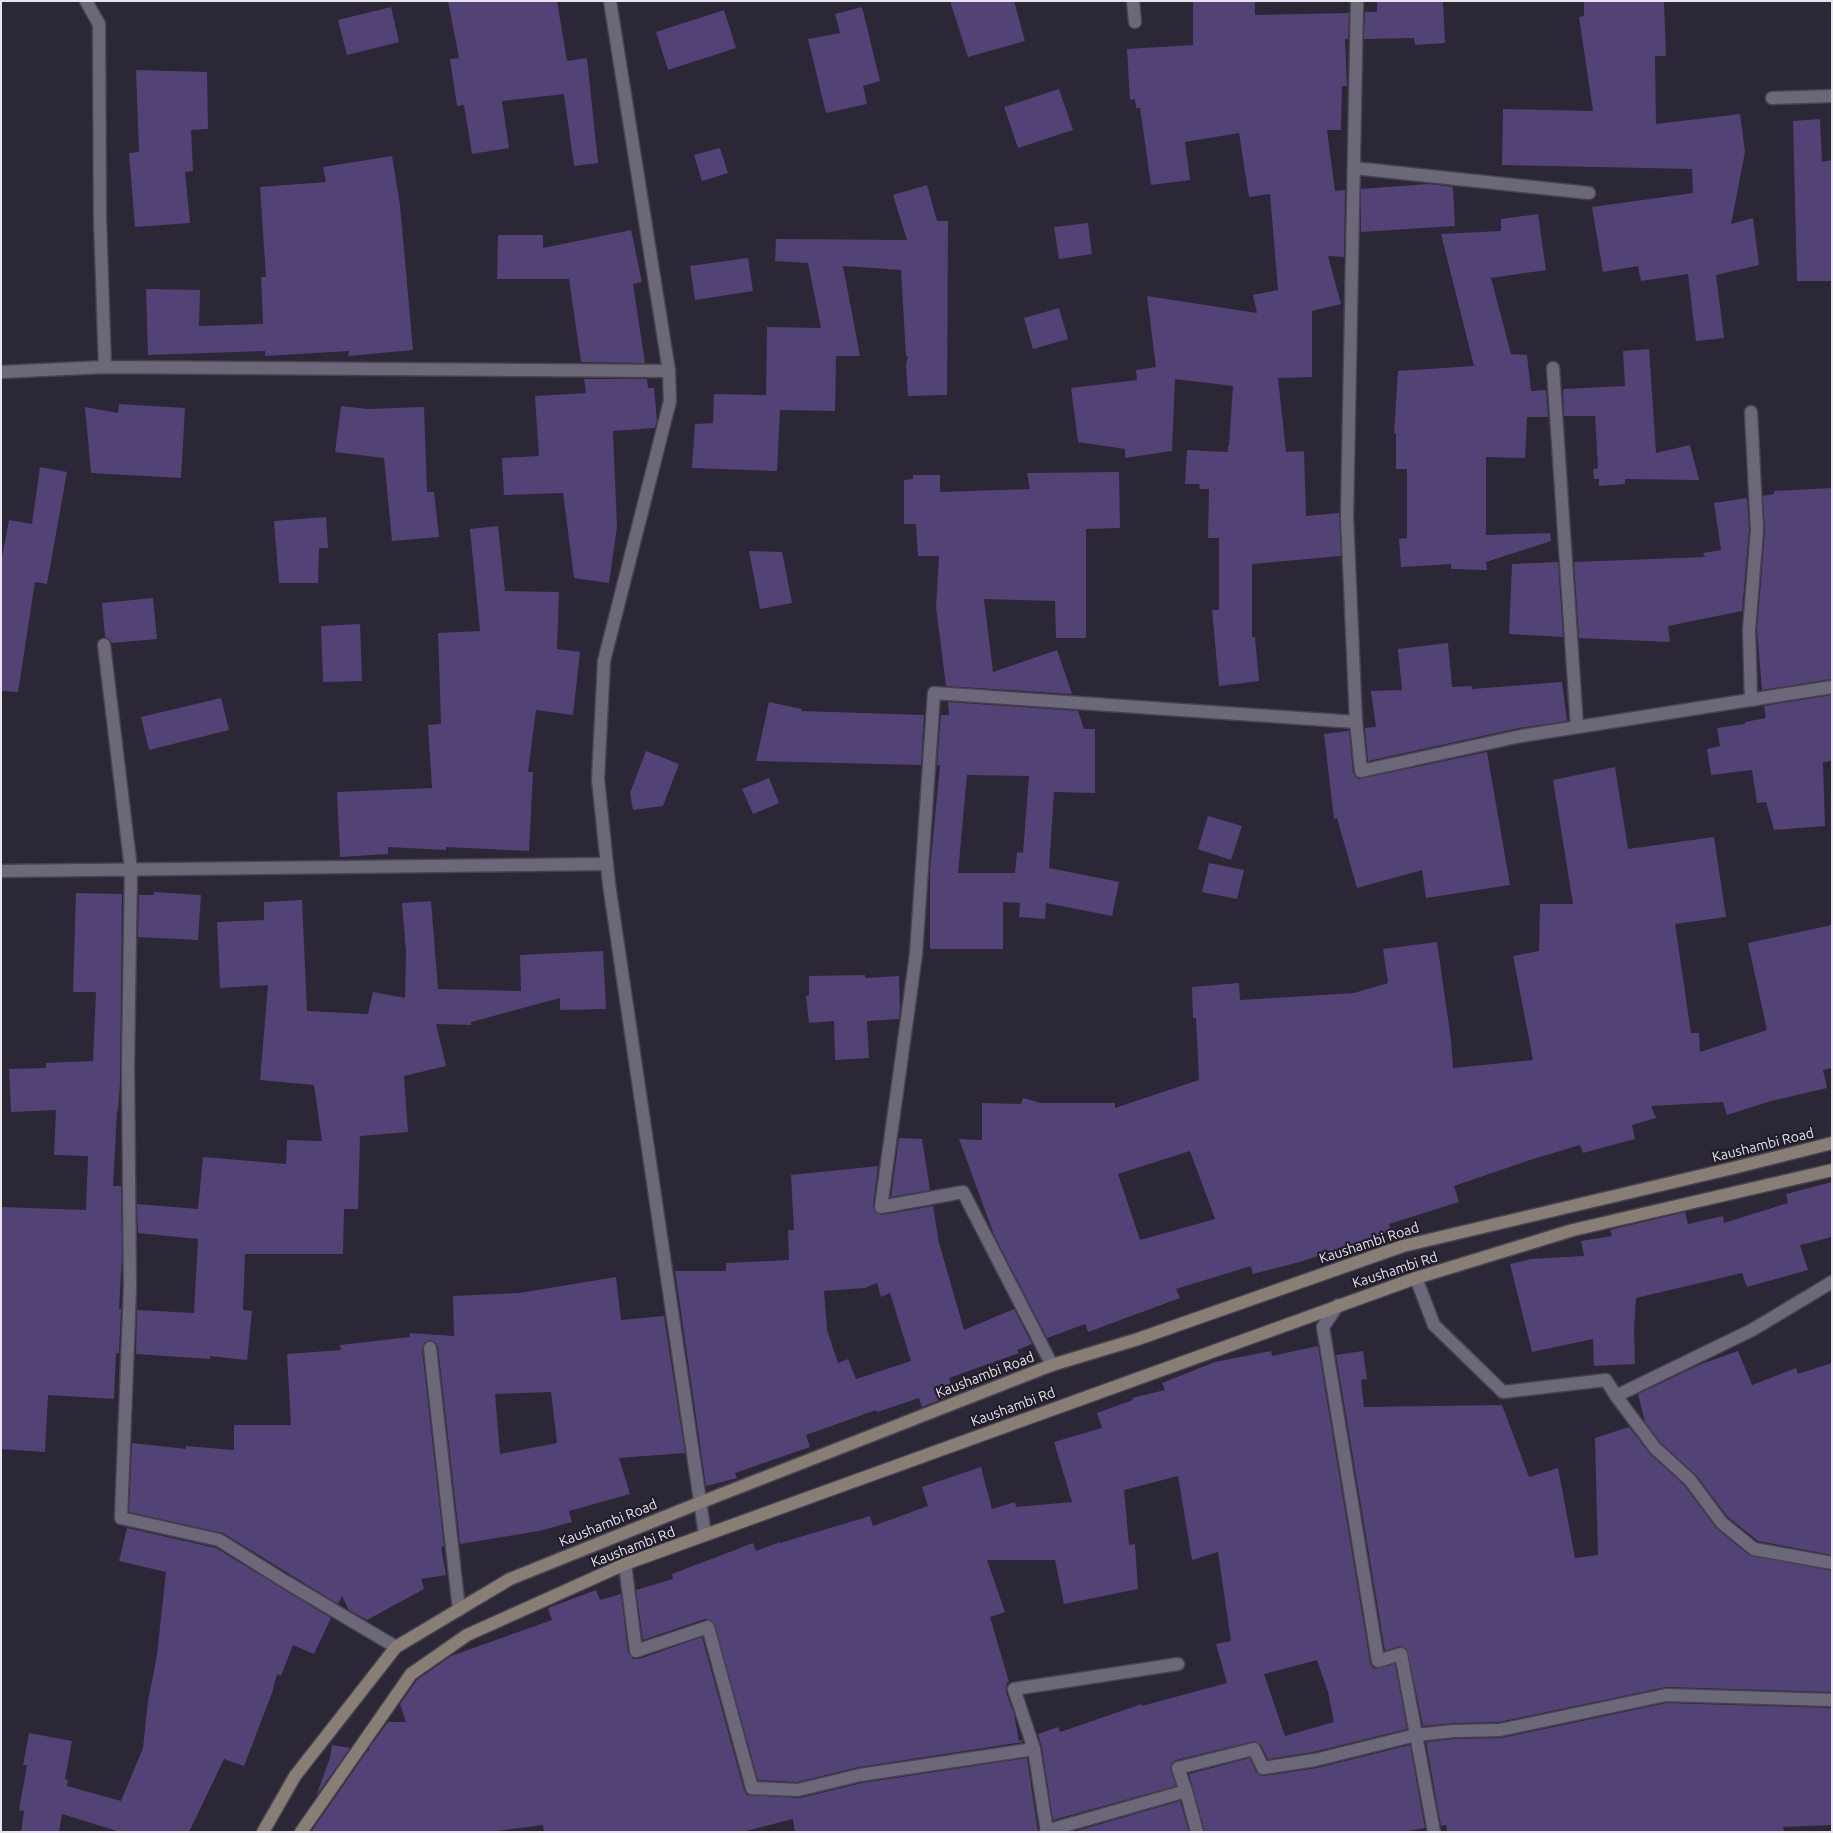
<!DOCTYPE html>
<style>
body{margin:0}
#map{position:relative;width:1833px;height:1833px;overflow:hidden;background:#2b2736;font-family:Ubuntu,sans-serif}
canvas{display:block}
.frame{position:absolute;inset:0;border:2px solid #e7e4ee;pointer-events:none}
</style>
<div id="map">
<canvas width="1833" height="1833"></canvas>
<div class="frame"></div>
</div>
<script>
const ctx = document.querySelector('canvas').getContext('2d');
ctx.lineJoin = 'round';
function paint(path, color) { ctx.fillStyle = color; ctx.fill(path, 'evenodd'); }
function stroke(path, color, width, dash) { ctx.strokeStyle = color; ctx.lineWidth = width; ctx.lineCap = dash ? 'butt' : 'round'; ctx.setLineDash(dash || []); ctx.stroke(path); }
function label(font, color, halo, rows, align = 'center') {
  ctx.font = font + ' Ubuntu,sans-serif'; ctx.lineWidth = 4.5; ctx.setLineDash([]); ctx.textBaseline = 'middle'; ctx.strokeStyle = halo; ctx.fillStyle = color; for (const [text, x, y, turn = 0] of rows) {
    ctx.save(); ctx.translate(x, y); ctx.rotate((+turn || 0) * Math.PI / 180); ctx.textAlign = isNaN(turn) ? turn : align; if (halo) ctx.strokeText(text, 0, 0); ctx.fillText(text, 0, 0); ctx.restore();
  }
}
paint(new Path2D(`
 M448,1H557L567,61L587,58L598,163L574,166L564,94L502,101L509,148L472,154L464,105L457,106L450,59L459,58Z
 M950,1H1014L1025,41L968,57Z
 M1193,1H1255V15L1349,13L1348,39H1345L1347,86H1342L1341,130H1327L1335,191L1345,190L1344,257L1328,256L1341,304L1312,311V377L1278,378L1286,452L1304,451L1306,516L1339,513L1341,556L1252,564V637H1255L1259,681L1219,686L1212,610H1219V538H1208L1209,489H1200L1199,484H1185L1187,450L1228,452V446H1229L1233,386L1175,379L1172,451L1125,458V449L1078,442L1071,388L1137,380L1136,370L1156,367L1147,296L1257,313L1253,295L1278,290L1270,194L1249,197L1239,133L1185,142L1190,180L1151,185L1140,108H1136L1135,99L1130,100L1127,49L1193,45Z
 M1377,1H1443L1445,43L1415,45L1414,38L1364,39L1365,12H1377Z
 M1584,1L1664,2L1666,56H1655L1656,124L1740,114L1745,152L1731,224L1753,218L1759,265L1716,275L1724,338L1696,341L1688,274L1641,281L1638,266L1603,272L1592,207L1693,193L1692,169L1502,165L1503,109L1593,111L1579,17L1584,16Z
 M391,7L399,42L347,55L338,20Z
 M862,7L880,81L863,86L867,104L826,113L808,39L840,33L835,14Z
 M724,10L736,48L668,70L656,32Z
 M136,70L207,72L208,129L191,130L193,171L185,172L190,223L135,227L129,153L139,152Z
 M1059,89L1073,130L1018,148L1004,107Z
 M1820,119L1822,162L1832,160V281H1797L1793,121Z
 M720,148L728,173L702,181L694,155Z
 M392,156L400,205L413,350L348,356L349,351L265,356V351L148,355L146,289L200,290L199,326L263,324L261,277H266L260,187L326,182L323,167Z
 M1429,184L1453,187L1455,226L1361,232V189Z
 M927,185L937,221H948L947,395L908,396L906,365L908,356H906L901,270L843,266L860,356H836L835,411L780,410L777,471L692,468L695,424L713,423L714,394L766,395L767,327L821,328L808,263L775,261L776,239L907,240L893,195Z
 M1538,214L1546,270L1491,278L1511,354L1527,355L1531,391L1546,390L1548,417H1527L1525,458L1486,457V535L1550,533L1551,541L1486,562L1487,570L1451,569V564L1401,567L1399,539L1407,538V469H1396V433H1394L1398,371L1474,366L1441,234L1501,231V219Z
 M1088,223L1092,254L1059,259L1054,227Z
 M631,230L642,282L633,284L645,363L581,362L569,279H497L498,235H543V248Z
 M748,258L753,291L695,300L690,266Z
 M1059,308L1068,339L1033,349L1024,318Z
 M1649,349L1656,453L1690,445L1699,480L1625,479V484L1599,486V479H1594L1593,469L1598,468L1595,416H1564L1563,389L1625,386L1623,351Z
 M584,379H647L648,388H654L657,421L655,428L613,431L617,527L609,583L574,578L563,493L504,495L502,458L539,456L535,396L586,393Z
 M119,404L185,408L181,478L91,473L85,407L118,413Z
 M341,406L368,409L424,407L427,492H434L439,537L392,541L384,458L335,452Z
 M40,467L67,472L47,584L35,582L18,692L1,691V562L9,520L32,524Z
 M1119,472L1120,528L1086,529V638H1056L1055,601L984,599L993,672L1057,650L1072,694L946,686L936,607L939,556H918L916,524H904V480L913,479V475H940V492L1030,489L1027,473Z
 M1832,488V679L1762,690L1757,630L1765,531L1763,496L1774,494V491Z
 M1747,498L1749,530L1742,611L1668,626L1670,642L1579,638L1574,562L1705,557L1703,553L1721,550L1714,503Z
 M326,517L328,548H319L318,583H279L274,521Z
 M498,526L505,591L559,592L557,649L580,652L573,715L536,710L528,772H533L529,851L446,847V850L388,847V854L340,857L337,792L432,788L428,725L441,724L438,633L480,631L470,529Z
 M749,551L782,552L792,603L760,609Z
 M1558,562L1563,637L1509,634L1512,564Z
 M153,598L157,639L112,643L110,640L105,637L102,603Z
 M360,624L362,681L323,682L321,626Z
 M1448,643L1452,687L1472,686V689L1562,682L1567,721L1519,728L1368,761L1365,728L1376,727L1371,691L1402,690L1398,649Z
 M1832,695V761L1823,762L1825,826L1774,830L1766,802L1757,803L1752,770L1711,775L1707,749L1720,746L1717,728L1745,724V722L1766,718L1764,706Z
 M221,698L229,730L149,750L141,717Z
 M769,702L802,709L801,711L924,715L921,765L756,761Z
 M948,702L1078,711L1084,729H1095V793L1054,792L1049,868L1119,882L1112,916L1046,903L1045,919L1019,917L1020,903L1003,902V949H930V869L940,765H937L941,715H949ZM967,775L1029,776L1023,853L1017,852L1015,873H958Z
 M1349,731L1353,772L1355,776L1359,779L1487,752L1510,885L1426,898L1422,870L1357,888L1337,818L1334,819L1324,734Z
 M646,751L679,764L663,806L633,810L630,793Z
 M1615,767L1628,849L1714,837L1726,917L1675,924L1691,1033H1699L1700,1052L1767,1030L1748,943L1832,925V1068L1823,1070L1827,1088L1771,1101L1727,1115L1723,1102L1651,1106L1656,1118L1632,1125L1635,1139L1583,1153L1580,1145L1530,1160L1454,1186L1459,1202L1389,1224L1391,1231L1303,1261L1253,1274L1251,1266L1176,1289L1180,1298L1088,1332L1085,1324L1047,1338L994,1235L959,1139L982,1140V1103L1021,1104L1023,1098L1041,1103H1115V1108L1199,1080L1196,1018H1193L1192,987L1239,983L1240,1000L1354,993L1388,983L1383,949L1437,942L1451,1040L1453,1068L1533,1060L1513,956L1539,951L1540,904H1573L1553,780ZM1190,1151L1215,1219L1140,1240L1118,1174Z
 M769,778L779,803L753,814L742,789Z
 M1208,816L1242,826L1231,860L1198,849Z
 M1209,863L1244,870L1237,899L1202,892Z
 M154,892L201,895L198,940L138,937L139,895H154Z
 M76,893L122,894L120,1083L118,1111H117L113,1186H121L122,1255L119,1309H121L119,1353H116L114,1399L48,1395L45,1452L1,1449V1207L86,1210L88,1156L54,1155L56,1110L11,1112L9,1069L46,1068V1063L93,1061L96,992H73Z
 M302,900L307,1011L368,1014L373,992L405,998L406,952L402,903L431,901L438,989L521,991L520,955L603,951L606,1009L560,1010V998L471,1022V1025L436,1024L446,1066L404,1076L408,1132L360,1136L358,1209H344L343,1254H245L243,1310L252,1311L247,1360L210,1356V1359L136,1354L137,1310L194,1313L198,1239L138,1233L137,1204L198,1209L203,1157L286,1164L287,1140L322,1141L314,1085L260,1080L268,985L220,988L217,922L264,920V902Z
 M865,975V978L899,976L900,1007L899,1019L867,1021L869,1058L835,1060L834,1021L809,1023L806,996L809,995V976Z
 M899,1138L922,1139L930,1190L891,1197Z
 M878,1166L873,1206L876,1213L882,1215L933,1206L939,1243L964,1330L1014,1309L1032,1344L1017,1350L1019,1353L949,1378L954,1394L922,1407L919,1398L877,1412L876,1410L806,1435L810,1447L735,1473L737,1478L706,1486L675,1271H726V1263L789,1260L788,1230H794L791,1175ZM877,1283L881,1297L890,1293L911,1361L856,1379L848,1359L838,1363L827,1330L824,1291L865,1288Z
 M1832,1182V1237L1800,1245L1808,1270L1747,1287L1742,1273L1636,1298L1634,1329L1635,1364L1594,1366L1593,1339L1532,1352L1510,1264L1531,1259L1584,1256L1581,1241L1612,1236L1610,1230L1685,1212L1688,1224L1723,1216L1724,1223L1788,1203L1786,1194Z
 M616,1277L621,1320L664,1316L685,1453L619,1458L630,1494L569,1511L572,1522L539,1531L460,1544L438,1347L436,1343L430,1340L425,1342L422,1349L444,1546L441,1547L446,1575L421,1579L424,1589L367,1620L349,1610L342,1596L338,1604L223,1533L129,1512L132,1443L186,1449V1446L234,1450V1425H291L287,1354L341,1350L340,1345L410,1337V1333L454,1336L453,1296L519,1293ZM551,1392L557,1443L500,1454L495,1394Z
 M1318,1346L1370,1662L1372,1667L1376,1669L1395,1664L1407,1729L1313,1752L1268,1759L1261,1745L1255,1741L1176,1760L1172,1763L1170,1767L1176,1786L1053,1820L1042,1748L1038,1734L1058,1727L1060,1732L1142,1704V1706L1227,1683L1216,1644L1231,1641L1218,1552L1192,1560L1178,1476L1124,1490L1129,1545L1135,1544L1138,1589L1064,1604L1055,1560H987L1005,1612L990,1617L1009,1682H1007L1006,1692L1014,1714L1019,1741L1022,1740L1023,1742L859,1767L797,1782L758,1780L714,1622L705,1619L643,1640L636,1590L673,1579L672,1574L753,1543L756,1551L780,1542V1543L870,1516L873,1526L928,1506L922,1487L981,1467L992,1509L1015,1502L1016,1507L1072,1502L1054,1442L1102,1428L1097,1413L1133,1400L1132,1398L1165,1390L1162,1383L1215,1362L1271,1351L1272,1356ZM1317,1660L1328,1692L1334,1722L1285,1736L1264,1674Z
 M1363,1351L1367,1379L1361,1380L1364,1407L1502,1405L1529,1477L1558,1468L1575,1558L1598,1555L1595,1438L1629,1427L1650,1454L1684,1485L1716,1528L1749,1555L1832,1571V1692L1666,1687L1499,1722L1454,1723L1423,1726L1407,1649L1399,1646L1385,1651L1336,1355Z
 M1738,1351L1752,1385L1796,1368L1798,1374L1832,1363V1555L1758,1541L1728,1517L1696,1475L1661,1443L1645,1422L1638,1394L1699,1365Z
 M127,1528L216,1548L331,1618L314,1654L293,1645L281,1676L277,1674L272,1693L244,1766L224,1759L189,1832H120L62,1814L59,1832H21L24,1811L19,1810L27,1765H23L29,1733L72,1741L65,1779L68,1780L67,1786L121,1801L143,1748L148,1701L157,1655L166,1572L119,1561Z
 M596,1590L600,1600L621,1594L628,1652L633,1659H639L702,1637L744,1790L747,1795L800,1798L862,1783L1027,1758L1038,1832H795L793,1819L742,1832H544L543,1825L489,1832H311L368,1750L369,1751V1748L388,1722H406L400,1704L417,1680L451,1656L552,1620L548,1608Z
 M1667,1703L1832,1708V1825L1783,1827L1784,1832H1447L1446,1825L1441,1826L1426,1742L1455,1739L1502,1738Z
 M332,1745L350,1748L316,1796L330,1758Z
 M1410,1745L1425,1828L1402,1832H1205L1189,1774L1250,1758L1256,1772L1260,1775L1264,1776L1317,1768Z
 M1180,1801L1189,1832H1073Z`), '#534275');
const service = new Path2D(`
 M1772,98L1832,96`);
const minor = new Path2D(`
 M86,1L99,24L100,220L105,367
 M1133,1L1135,22
 M1357,1L1347,517L1356,722L1361,771L1521,736L1832,687
 M1354,168L1589,193
 M1553,368L1577,727
 M1,372L105,367L669,371
 M1751,412L1757,530L1749,630L1751,700L1757,699
 M104,645L131,869L128,1065L130,1288L121,1518L219,1540L286,1582L396,1647
 M1,871L607,864
 M1416,1278L1434,1325L1503,1392L1606,1380L1616,1396L1655,1448L1690,1480L1722,1523L1754,1549L1832,1563
 M1338,1305L1323,1327L1378,1661L1401,1654L1434,1832
 M430,1348L459,1610
 M1052,1365L963,1192L881,1207L916,954L934,693L1356,722
 M1616,1396L1752,1330L1832,1282
 M625,1564L636,1651L708,1627L752,1788L798,1790L860,1775L1034,1749
 M1186,1791L1197,1832
 M1046,1831L1186,1791L1178,1768L1254,1749L1263,1768L1315,1760L1416,1735L1454,1731L1500,1730L1666,1695L1832,1700
 M1047,1832L1034,1749L1014,1689L1178,1664`);
const tertiary = new Path2D(`
 M610,1L669,371L670,401L604,661L598,779L609,884L705,1535`);
const secondary = new Path2D(`
 M263,1832L295,1776L396,1647L510,1579L699,1503L1052,1365L1138,1339L1403,1246L1733,1168L1832,1143
 M301,1832L411,1674L467,1635L625,1564L1416,1278L1573,1230L1832,1170`);
stroke(service, '#47434f', 15);
stroke(minor, '#47434f', 15);
stroke(tertiary, '#47434f', 15);
stroke(secondary, '#47434f', 15);
stroke(service, '#6d6879', 12);
stroke(minor, '#6d6879', 12);
stroke(tertiary, '#6d6879', 12);
stroke(secondary, '#897e75', 12);
label('14px', '#e7e4ee', '#211d2b', [
 ["Kaushambi Road",1763,1145,-14],
 ["Kaushambi Road",1369,1243,-18],
 ["Kaushambi Rd",1395,1270,-18],
 ["Kaushambi Road",985,1375,-21],
 ["Kaushambi Rd",1013,1407,-20],
 ["Kaushambi Road",608,1523,-22],
 ["Kaushambi Rd",633,1547,-21]
]);
</script>
